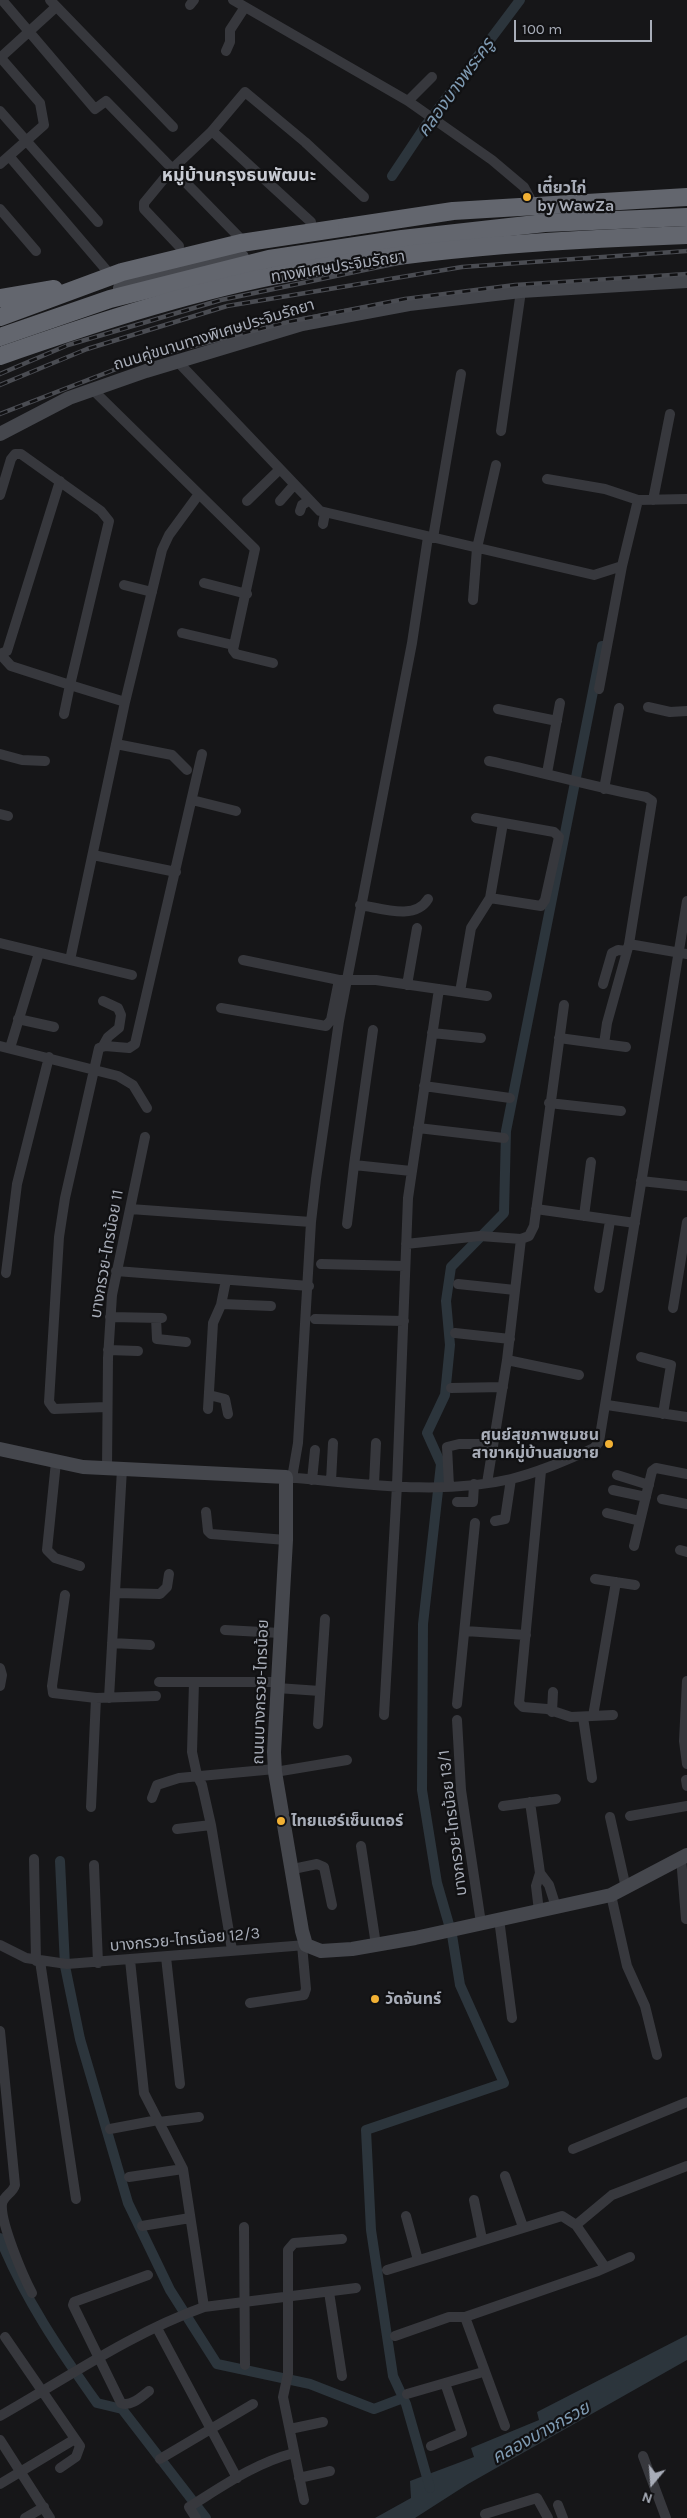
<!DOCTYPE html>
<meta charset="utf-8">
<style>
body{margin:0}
#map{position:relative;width:687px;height:2518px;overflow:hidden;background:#161618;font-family:Karla,sans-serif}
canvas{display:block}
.north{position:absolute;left:627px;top:2458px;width:50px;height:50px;-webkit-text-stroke:4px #111113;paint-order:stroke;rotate:198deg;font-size:14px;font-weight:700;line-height:20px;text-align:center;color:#a8adb8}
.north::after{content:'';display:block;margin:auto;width:18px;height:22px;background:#a8adb8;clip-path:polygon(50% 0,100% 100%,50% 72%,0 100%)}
.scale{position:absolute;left:514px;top:20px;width:138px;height:22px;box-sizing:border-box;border:2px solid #a8adb8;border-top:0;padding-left:6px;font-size:15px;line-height:18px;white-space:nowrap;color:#a8adb8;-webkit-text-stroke:4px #111113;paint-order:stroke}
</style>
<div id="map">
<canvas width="687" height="2518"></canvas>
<div class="north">N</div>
<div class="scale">100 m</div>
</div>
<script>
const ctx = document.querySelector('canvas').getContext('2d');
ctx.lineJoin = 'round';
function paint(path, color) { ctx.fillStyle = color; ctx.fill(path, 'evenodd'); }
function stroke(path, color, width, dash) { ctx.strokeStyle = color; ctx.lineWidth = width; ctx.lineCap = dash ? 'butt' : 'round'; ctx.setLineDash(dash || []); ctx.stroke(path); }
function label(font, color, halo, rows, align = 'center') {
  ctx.font = font + ' Karla,"Noto Sans Thai",sans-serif'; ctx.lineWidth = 4.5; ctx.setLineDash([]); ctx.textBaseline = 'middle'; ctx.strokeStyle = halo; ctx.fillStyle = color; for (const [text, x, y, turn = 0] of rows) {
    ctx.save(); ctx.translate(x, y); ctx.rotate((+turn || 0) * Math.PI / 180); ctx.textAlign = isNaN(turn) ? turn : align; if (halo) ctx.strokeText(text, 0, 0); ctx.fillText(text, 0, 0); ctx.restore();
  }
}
paint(new Path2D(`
 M687,2335V2360L468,2484L415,2518H375L411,2498L410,2481L474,2457L471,2448L539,2420L537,2412Z`), '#2c353c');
stroke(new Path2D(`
 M392,176L426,125L520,0
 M60,1861L65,1966L80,2039L128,2203L170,2290L217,2364L310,2384L374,2409L403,2398
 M0,2238C24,2298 60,2351 97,2403L122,2409L206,2518
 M430,2488L406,2404L393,2376L371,2230L366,2130L504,2083L460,1985L452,1935L437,1883L422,1790L423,1624L441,1464L427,1433L445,1395L450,1345L446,1301L451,1267L504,1213L506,1131L602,646`), '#2c353c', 10);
stroke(new Path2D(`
 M2,0L95,109L106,101L239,237
 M50,0L173,127
 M233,0L408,101L492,160L524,187L532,202L533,210
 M190,5L194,0
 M226,51L230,42V30L245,7
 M0,57L40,103L44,125L0,164
 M1,57L56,7
 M408,101L432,77
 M0,111L98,222
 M212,131L311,222
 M9,156L108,272
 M0,209L36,251
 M179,246L144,209V203L172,169L212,131L245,92L305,142L364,197
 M178,362L320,511L594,575L622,566
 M94,391L255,549L233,650L236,654L273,663
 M501,431L521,291
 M547,479L605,489L638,500L687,499
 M0,495L11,459L15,454H21L101,511L109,521L70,685L11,666L0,654
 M653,500L670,414
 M247,501L279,470
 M280,501L294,485
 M300,511L302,505L308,501
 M323,524L325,513
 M433,538L461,374
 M204,583L247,594
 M124,585L152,592
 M473,600L477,548L496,465
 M182,633L233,645
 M0,654L7,651L60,481
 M599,689L622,566L638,500
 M648,707L670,712L687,711
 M498,709L557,721
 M64,714L70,685L125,702
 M116,744L172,755L187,770
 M0,754L22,760L45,761
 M489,761C542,772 593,787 646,797L652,801L629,944L607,1023L604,1044
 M547,773L560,703
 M604,789L619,708
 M192,800L236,811
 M0,814L8,816
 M476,818L554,832L559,837L545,900L541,906L490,898
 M93,855L176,872
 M360,905C381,908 415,921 428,899
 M0,943L132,975
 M629,944L687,954
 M70,960L125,702L162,550L169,535L199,494
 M243,960L339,980H376L487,996
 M603,984L612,953L618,950L627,951
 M407,985L417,928
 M460,992L471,928L490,898L503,823
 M103,1001L118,1008L121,1015L119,1028L108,1037L103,1046
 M221,1008L326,1026L331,1020L339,980
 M18,1019L54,1027
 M373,1030L354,1165L411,1171
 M432,1033L481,1038
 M559,1038L626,1047
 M0,1046L118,1076L133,1085L147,1108
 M10,1048L39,953
 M424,1086L510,1098
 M549,1103L621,1111
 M418,1128L504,1138
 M641,1181L687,1186
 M130,1209L311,1222
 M536,1209L635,1223
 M584,1216L591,1162
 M347,1224L354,1165
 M521,1239L529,1236L534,1226L564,1005
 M406,1244L480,1236L521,1239L507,1360L487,1483
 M321,1264L405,1266
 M116,1271L309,1286
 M6,1273L17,1184L49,1057
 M458,1284L515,1290
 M599,1288L610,1221
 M222,1304L271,1306
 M673,1308L687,1222
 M110,1317L162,1318
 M156,1318L157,1339L186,1342
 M315,1319L404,1321
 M455,1333L510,1339
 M108,1350L138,1351
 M641,1357L671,1365L663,1414
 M507,1360L579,1375
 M451,1388L503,1387
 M209,1395L225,1399L228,1414
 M607,1405L687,1417
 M106,1407L54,1409L49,1402L59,1237L65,1198L99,1048L105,1046L129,1048L135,1044L202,754
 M208,1409L213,1323L221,1305L226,1280
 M56,1462L47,1550L55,1558L80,1566
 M107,1469L108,1358L112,1295L145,1137
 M541,1471L519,1703L523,1707L547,1709L571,1717L613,1715
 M617,1475L649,1485
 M286,1477C359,1483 439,1496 511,1479C540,1472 566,1460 594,1448L599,1442L687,901
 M292,1478L298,1443L311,1222L316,1179L339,1021L412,643L428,537
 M312,1480L315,1450
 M331,1481L333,1443
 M374,1484L376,1443
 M449,1486L447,1447L459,1444H493
 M613,1490L646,1497
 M662,1499L687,1504
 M457,1502H473L474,1484
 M206,1512L208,1531L211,1534L286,1540
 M607,1513L640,1521
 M495,1521L505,1519L511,1479
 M634,1546L652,1471L656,1468L687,1474
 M680,1550L687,1552
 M595,1579L635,1585
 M116,1593L160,1594L167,1587L169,1574
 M65,1595L52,1686L53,1693L96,1698L156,1696
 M225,1630L280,1633
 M465,1631L526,1635
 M112,1643L150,1645
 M0,1668L2,1675L0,1686
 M687,1681L684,1741L687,1764
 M159,1682H194
 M277,1688L320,1691
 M109,1698L122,1469
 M457,1704L475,1523
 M552,1712L553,1692
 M384,1715L397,1485L408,1198L439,989
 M593,1716L616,1582
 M583,1717L592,1778
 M457,1720L461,1790L481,1923
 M318,1724L325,1619
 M275,1772L347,1760
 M686,1780L687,1786
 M152,1798L157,1785L179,1778L275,1769
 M530,1802L540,1873L536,1886L539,1911
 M503,1806L556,1799
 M91,1807L96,1698
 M630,1816L687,1806
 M610,1817L626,1888
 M177,1829L211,1825
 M361,1846L376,1945
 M681,1857L686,1919
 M34,1859L36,1961
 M94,1865L98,1963
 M293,1869L317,1864L324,1867L332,1905
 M540,1873L549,1885L556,1907
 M611,1895L627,1966L645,2006L657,2055
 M499,1919L512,2018
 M0,1945L26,1958L67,1964L306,1945
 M232,1950L211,1825L202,1785L197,1775L192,1752L194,1682H277
 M166,1957L180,2084
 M130,1960L144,2093L183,2169L204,2307
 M40,1961L76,2199
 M250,2003L304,1995L306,1989L302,1945
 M0,2031L15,2185C13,2193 3,2196 2,2204C0,2222 23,2276 32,2293
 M159,2122L199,2117
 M110,2129L158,2120
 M573,2149L687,2102
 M505,2176L523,2227
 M129,2177L183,2169
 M474,2200L482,2239
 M406,2216L418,2260
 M576,2225L612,2195L687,2166
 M142,2226L190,2218
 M244,2227L245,2365
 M387,2270L562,2216L576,2225L605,2267
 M148,2275L74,2302L73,2305L121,2403C131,2407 141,2397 149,2391
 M329,2292L342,2376
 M465,2317L505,2426
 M157,2328L237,2478
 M395,2336L449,2317H465L598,2271L630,2257
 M5,2337L80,2446L76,2457L60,2468
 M407,2394L483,2372
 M0,2416C67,2378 131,2333 204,2307L356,2288
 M290,2429L323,2422
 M0,2440L50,2518
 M431,2446L462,2433L445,2383
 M643,2456L666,2518
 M160,2459L253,2404
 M299,2478L330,2471
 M0,2484L75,2439
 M304,2500L283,2397L288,2374V2250L294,2243L342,2239
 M558,2505L563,2518
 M485,2514L537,2498L548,2518
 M25,2518L44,2507
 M196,2518L189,2507C223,2486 255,2463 294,2453`), '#37383d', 10);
stroke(new Path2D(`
 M120,288L242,257
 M0,434L69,398L146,371L302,324L409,304L521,291L687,281
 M0,1449L83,1467L286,1477V1540L274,1752L275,1772L302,1931L306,1945L321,1951L352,1949L415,1938L611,1895L687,1855`), '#45474d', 14);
stroke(new Path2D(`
 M0,298L54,289
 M0,317L122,272L241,243L347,227
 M0,337L110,299L269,259L402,239L545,223L687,217`), '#63666e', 18);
const rail = new Path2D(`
 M0,374L68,345L221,300L465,249L687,241
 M0,385L87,349L227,306L462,267L687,251
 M0,414L142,359L288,322L405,299L515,285L687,274`);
stroke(rail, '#4a4c52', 4.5);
stroke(rail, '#111113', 2.5, [8]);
stroke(new Path2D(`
 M347,227L453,211L687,197
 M0,356C89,325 180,295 273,276C409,249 549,240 687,235`), '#63666e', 18);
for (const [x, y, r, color] of [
 [527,197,5,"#f2b134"],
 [609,1444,5,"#f2b134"],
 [281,1821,5,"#f2b134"],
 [375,1999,5,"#f2b134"]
]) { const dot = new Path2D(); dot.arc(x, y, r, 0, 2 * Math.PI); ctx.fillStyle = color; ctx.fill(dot); stroke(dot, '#111113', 2); }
label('bold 16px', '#a8adb8', '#111113', [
 ["เตี๋ยวไก่",537,188],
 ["by WawZa",537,206],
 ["ศูนย์สุขภาพชุมชน",599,1435,"right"],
 ["สาขาหมู่บ้านสมชาย",599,1453,"right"],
 ["ไทยแฮร์เซ็นเตอร์",291,1821],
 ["วัดจันทร์",385,1999]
], 'left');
label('16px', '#a8adb8', '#111113', [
 ["ทางพิเศษประจิมรัถยา",338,267,-9],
 ["ถนนคู่ขนานทางพิเศษประจิมรัถยา",214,335,-17],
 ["บางกรวย-ไทรน้อย 11",107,1254,-80],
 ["ถนนบางกรวย-ไทรน้อย",261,1692,-88],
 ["บางกรวย-ไทรน้อย 13/1",453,1823,-97],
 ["บางกรวย-ไทรน้อย 12/3",185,1940,-5]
]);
label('italic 18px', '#7f9bb3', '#111113', [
 ["คลองบางพระครู",456,88,-54],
 ["คลองบางกรวย",541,2433,-29]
]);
label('bold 18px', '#c9ccd4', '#111113', [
 ["หมู่บ้านกรุงธนพัฒนะ",239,176]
]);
</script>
